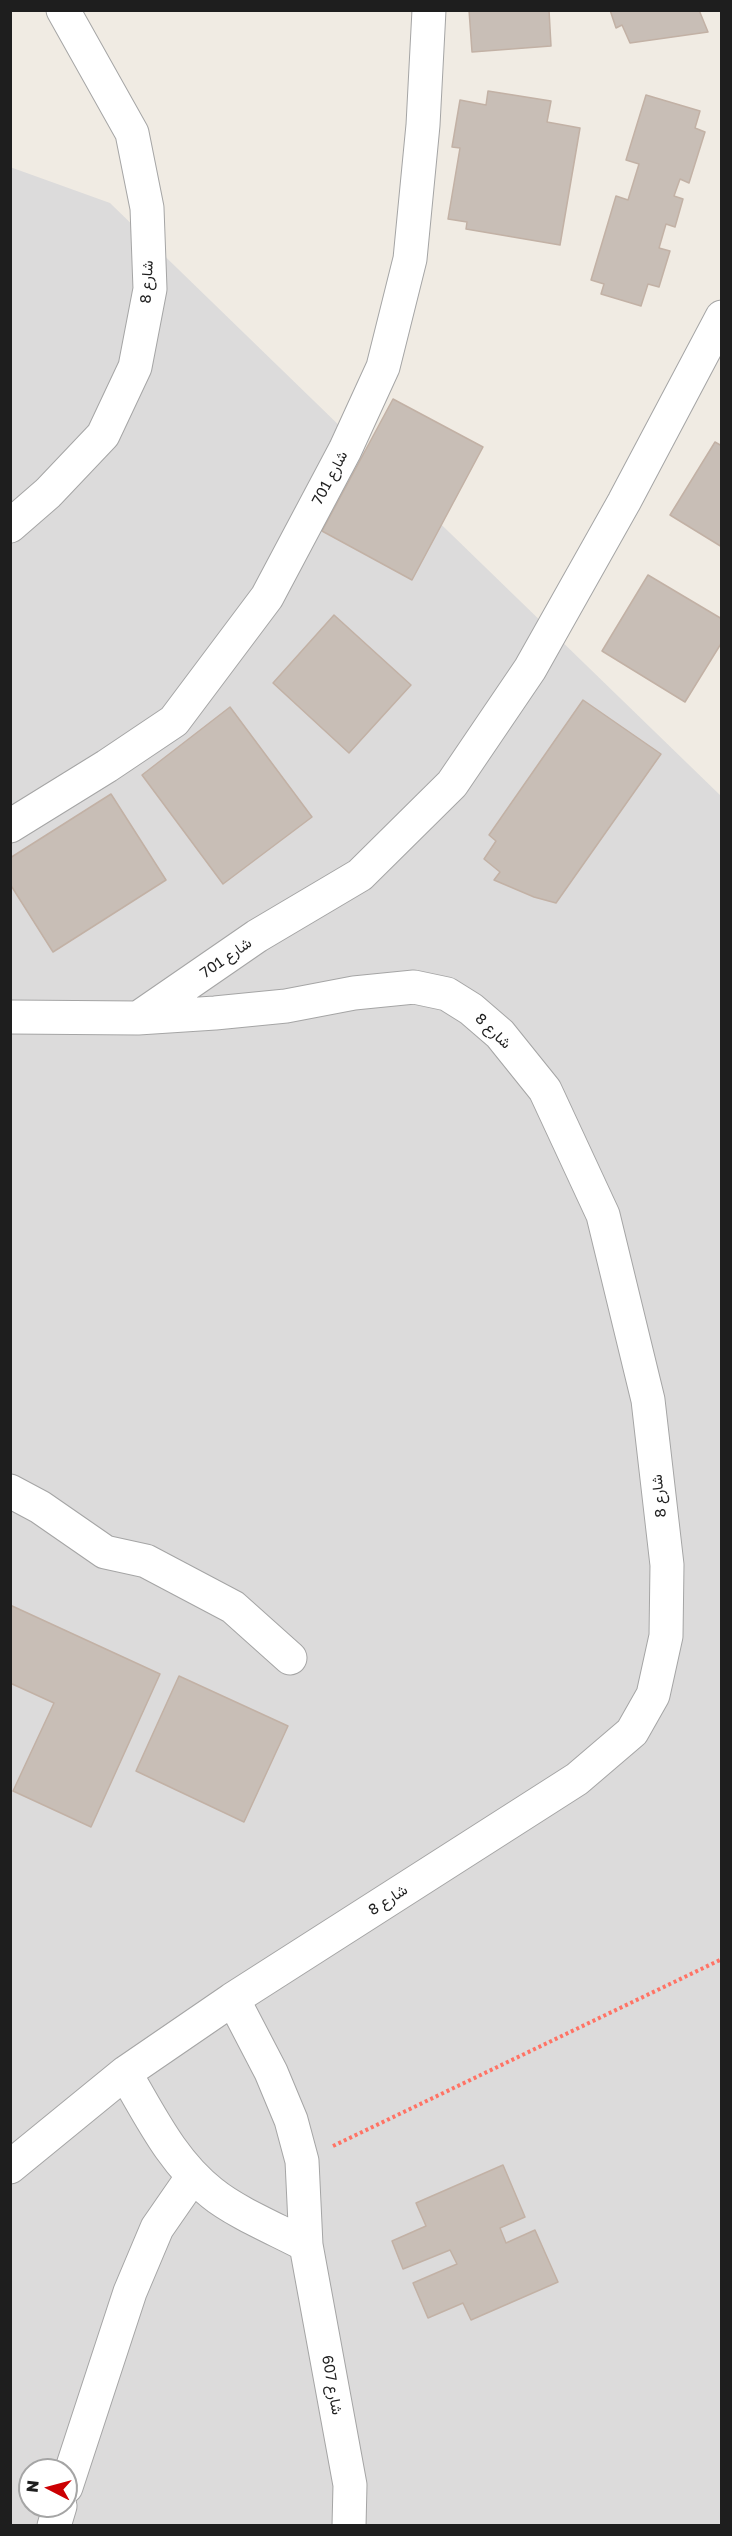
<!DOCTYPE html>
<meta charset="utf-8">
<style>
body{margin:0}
#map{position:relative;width:732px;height:2536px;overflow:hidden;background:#f0ebe3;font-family:"Golos Text",sans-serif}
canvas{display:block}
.frame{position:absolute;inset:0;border:12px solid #1e1e1e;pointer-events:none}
.north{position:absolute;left:18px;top:2458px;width:60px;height:60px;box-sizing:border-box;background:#fff;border:2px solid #a5a5a5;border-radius:50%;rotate:276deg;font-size:16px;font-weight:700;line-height:24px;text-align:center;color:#1e1e1e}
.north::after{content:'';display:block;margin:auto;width:21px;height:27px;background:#cc0003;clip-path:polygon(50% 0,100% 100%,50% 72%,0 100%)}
</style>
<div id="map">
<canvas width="732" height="2536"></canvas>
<div class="frame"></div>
<div class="north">N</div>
</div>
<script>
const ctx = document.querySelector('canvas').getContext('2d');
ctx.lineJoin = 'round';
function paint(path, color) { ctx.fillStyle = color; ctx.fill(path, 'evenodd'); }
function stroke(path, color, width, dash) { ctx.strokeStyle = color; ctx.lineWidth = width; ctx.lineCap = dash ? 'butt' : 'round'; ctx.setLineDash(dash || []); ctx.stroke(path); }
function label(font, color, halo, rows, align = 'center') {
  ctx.font = font + ' "Golos Text",Vazirmatn,sans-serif'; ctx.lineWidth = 6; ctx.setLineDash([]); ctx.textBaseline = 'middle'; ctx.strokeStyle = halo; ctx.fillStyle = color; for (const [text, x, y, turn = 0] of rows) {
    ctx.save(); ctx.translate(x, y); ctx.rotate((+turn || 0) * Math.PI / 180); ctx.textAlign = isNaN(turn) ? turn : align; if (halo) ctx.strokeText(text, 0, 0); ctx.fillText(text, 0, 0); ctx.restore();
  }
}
paint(new Path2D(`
 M10,167L110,203L721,796V2525H11ZM30,2470H66V2506H30Z`), '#dcdbdb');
const building = new Path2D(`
 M469,10H549L551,46L472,52Z
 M610,10H699L708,32L630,43L622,25L616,28Z
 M488,91L551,101L547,122L580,128L560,245L466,229L467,222L448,219L460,148L452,147L460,100L486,105Z
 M646,95L700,111L695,128L705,132L689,183L680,179L674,196L683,199L675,227L666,224L659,248L670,251L659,287L648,284L641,306L601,294L604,284L591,280L616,196L628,200L639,164L626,160Z
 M393,399L483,447L412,580L322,531Z
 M715,442L722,446V547L670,515Z
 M648,575L722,619V642L685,702L602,651Z
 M334,615L411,685L349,753L273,683Z
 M583,700L661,754L556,903L534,897L494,880L500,872L484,859L496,841L489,835Z
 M230,707L312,817L223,884L142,775Z
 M111,794L166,880L53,952L10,884V858Z
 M10,1605L160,1674L91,1827L13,1791L54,1703L10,1683Z
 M179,1676L288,1726L244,1822L136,1771Z
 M503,2165L525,2217L500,2228L506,2243L535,2230L558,2282L471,2320L463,2303L428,2318L413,2283L457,2264L450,2250L403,2269L392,2241L426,2226L416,2203Z`);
paint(building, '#c8beb6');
stroke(building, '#c2b1a5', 1.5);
const minor = new Path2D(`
 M10,526L48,493L103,435L135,367L150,289L147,208L132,133L63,10
 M10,826L107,766L174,721L267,597L345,450L383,367L410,259L423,125L429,10
 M10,1017L138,1018L215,1013L286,1006L354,993L414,987L447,994L471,1009L500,1034L545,1090L603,1215L648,1400L667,1565L666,1636L653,1695L632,1732L577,1779L233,1999L125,2073L10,2167
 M138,1018L257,936L360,875L452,784L530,669L624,502L722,317
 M10,1491L40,1507L105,1552L146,1561L233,1607L290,1658
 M233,1999L271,2072L291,2120L302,2161L306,2245L350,2485L349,2526
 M125,2073C150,2115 172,2162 212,2193C235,2212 278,2230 306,2245
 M66,2487L130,2292L157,2228L193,2176
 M54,2526L60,2506`);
stroke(minor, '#a5a5a5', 35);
stroke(new Path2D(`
 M333,2146L722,1959`), '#ff7365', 4, [3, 3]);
stroke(minor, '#fff', 33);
label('15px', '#1e1e1e', '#fff', [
 ["شارع 8",147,282,-87],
 ["شارع 701",330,478,-62],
 ["شارع 701",226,958,-35],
 ["شارع 8",493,1031,44],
 ["شارع 8",659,1496,-96],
 ["شارع 8",388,1900,-33],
 ["شارع 607",332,2385,80]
]);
</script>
